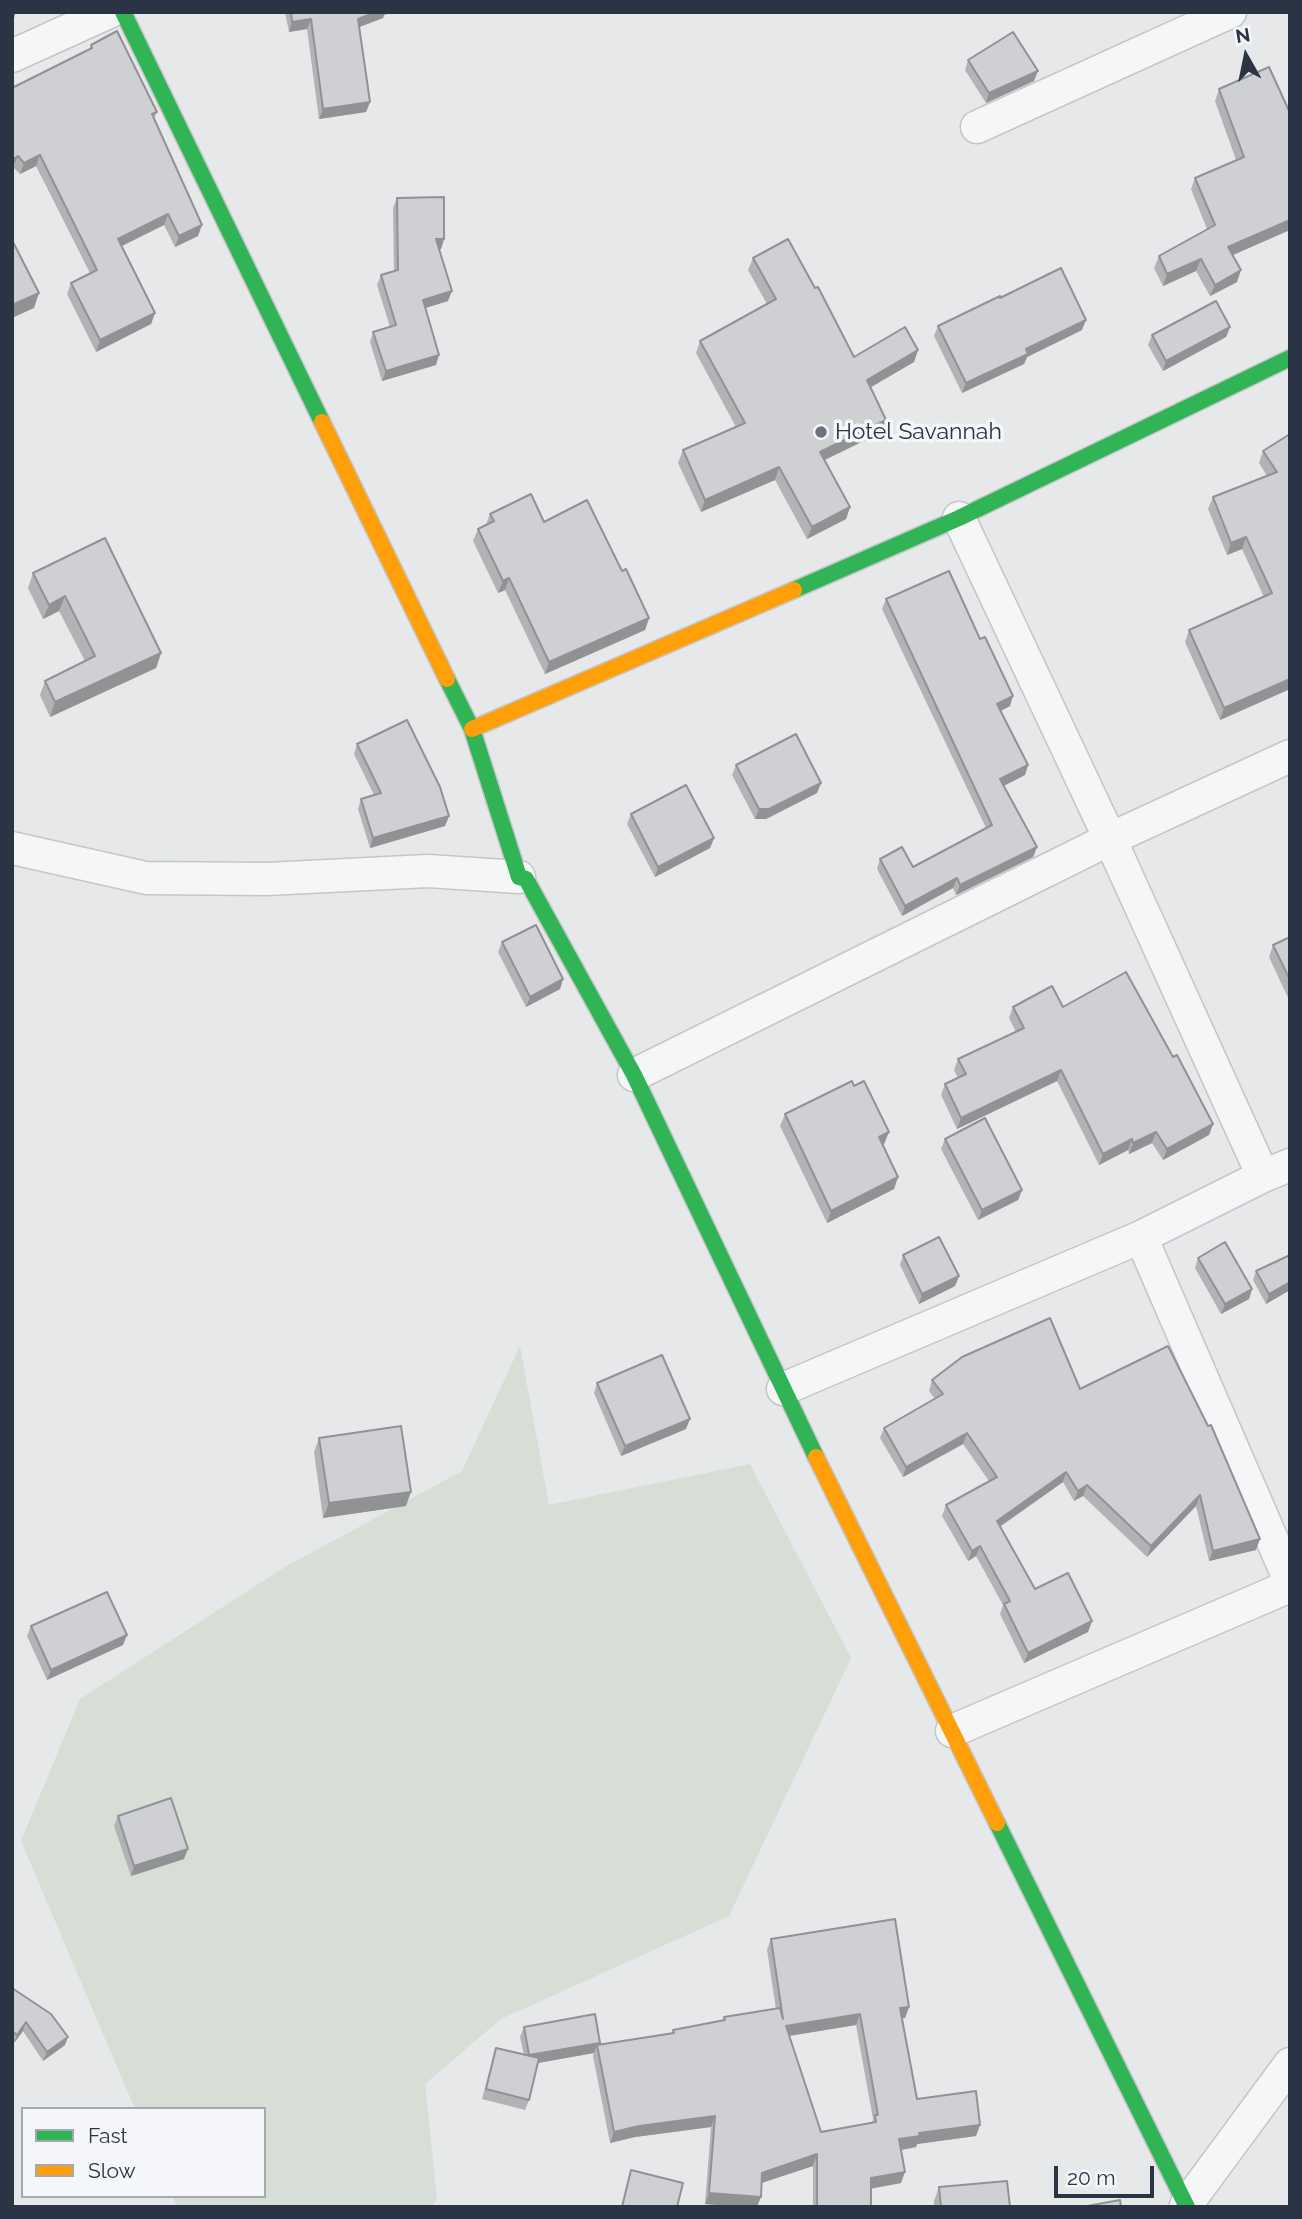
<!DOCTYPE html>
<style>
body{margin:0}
#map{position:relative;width:1302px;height:2219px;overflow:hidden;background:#e6e8ea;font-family:Raleway,sans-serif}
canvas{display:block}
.frame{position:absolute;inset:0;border:14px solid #2b3445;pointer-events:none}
.legend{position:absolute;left:21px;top:2107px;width:245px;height:91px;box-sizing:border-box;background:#f4f6f9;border:2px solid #a4a8b1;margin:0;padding:9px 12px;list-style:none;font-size:21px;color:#2b3445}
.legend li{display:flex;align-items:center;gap:14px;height:35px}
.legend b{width:35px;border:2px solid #a4a8b1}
.north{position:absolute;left:1211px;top:21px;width:70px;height:70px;-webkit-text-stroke:5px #f4f6f9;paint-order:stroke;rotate:351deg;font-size:19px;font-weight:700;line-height:28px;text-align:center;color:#2b3445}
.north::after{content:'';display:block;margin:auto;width:24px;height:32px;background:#2b3445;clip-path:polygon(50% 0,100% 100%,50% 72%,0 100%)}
.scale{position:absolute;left:1054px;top:2166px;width:100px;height:32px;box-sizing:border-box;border:4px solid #2b3445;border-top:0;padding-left:9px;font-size:21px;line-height:24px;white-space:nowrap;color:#2b3445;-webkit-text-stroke:5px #f4f6f9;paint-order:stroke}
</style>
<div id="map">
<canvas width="1302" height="2219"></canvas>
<div class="frame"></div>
<ul class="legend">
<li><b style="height:9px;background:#30b455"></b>Fast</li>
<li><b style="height:9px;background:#ff9f0a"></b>Slow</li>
</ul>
<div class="north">N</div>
<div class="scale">20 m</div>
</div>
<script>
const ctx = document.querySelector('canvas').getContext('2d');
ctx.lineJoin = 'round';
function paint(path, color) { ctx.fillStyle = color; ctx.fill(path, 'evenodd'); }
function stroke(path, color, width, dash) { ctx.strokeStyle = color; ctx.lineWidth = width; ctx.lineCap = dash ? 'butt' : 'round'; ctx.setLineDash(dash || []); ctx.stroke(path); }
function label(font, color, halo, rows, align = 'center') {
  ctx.font = font + ' Raleway,sans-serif'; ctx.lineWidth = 7; ctx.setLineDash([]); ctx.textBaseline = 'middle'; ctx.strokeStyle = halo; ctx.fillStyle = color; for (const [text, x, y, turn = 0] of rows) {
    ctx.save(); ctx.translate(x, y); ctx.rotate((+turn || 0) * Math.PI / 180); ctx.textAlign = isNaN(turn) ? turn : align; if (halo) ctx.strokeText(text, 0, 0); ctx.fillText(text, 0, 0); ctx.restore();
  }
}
paint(new Path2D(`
 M520,1346L549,1505L750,1464L851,1658L729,1916L501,2019L425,2084L437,2199L432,2207H177L173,2196H264V2109H135L21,1841L80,1699L285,1567L462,1471Z`), '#d6ded6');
const street = new Path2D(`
 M12,56L109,12
 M977,127L1230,12
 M959,518L1110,839L1263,1176
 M12,848L146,878L267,879L428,871L519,877
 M634,1075L1110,839L1290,756
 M1141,1237L1290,1581
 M783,1389L1141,1237L1263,1176L1290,1165
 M952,1731L1290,1586
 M1186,2205L1290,2064`);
const fast = new Path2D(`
 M123,12L322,422
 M794,590L959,518L1290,358
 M447,679L472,729L519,877L526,879L634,1075L816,1457
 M997,1823L1187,2207`);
const slow = new Path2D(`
 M322,422L447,679
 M472,729L794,590
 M816,1457L997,1823`);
stroke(street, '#c4c6c8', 35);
stroke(fast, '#c4c6c8', 19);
stroke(slow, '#c4c6c8', 19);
stroke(street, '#f5f6f7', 32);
stroke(fast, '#30b455', 16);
stroke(slow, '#ff9f0a', 16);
paint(new Path2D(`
 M285,12H393L384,15L383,18L359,27L370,102L366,112L319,119L307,29L289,32Z
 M91,45L157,112L154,119L198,236L175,247L164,225L121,246L155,313L151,324L96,352L67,294L71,283L90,273L36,166L20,174L13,167L12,168V88L89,50Z
 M968,60L1034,81L986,103L965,70Z
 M1269,67L1232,255L1237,282L1210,296L1196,271L1163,286L1154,268L1159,256L1207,229L1191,189L1195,178L1236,160L1215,101L1219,89Z
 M397,198L444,239L441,249H439L448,301L425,308L436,365L382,381L370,342L373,332L390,327L377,285L381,275L394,271L393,208Z
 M753,258L854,357L918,350L914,362L870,388L886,420L882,432L825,460L850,507L846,519L807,539L775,480L701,512L678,463L683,450L736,427L696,353L700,341L767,304L748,270Z
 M1000,298L1082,330L1027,357L1024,364L962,393L934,336L938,326Z
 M1230,327L1226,337L1163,371L1148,345L1152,335Z
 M1290,434V689L1220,720L1185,642L1189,630L1264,597L1242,549L1227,555L1208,509L1213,497L1267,476L1259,463L1263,451Z
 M490,514L544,522L622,571L649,618L645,630L545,674L505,590L498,593L473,541L478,529L486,525Z
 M33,573L161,653L156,668L50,717L40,695L45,681L85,661L59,611L43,619L28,588Z
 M886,599L1010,706L1001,711L1028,765L1025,775L1004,786L1037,847L1033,857L956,895L953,888L902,916L877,869L880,859L913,867L986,828L882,609Z
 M357,744L449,816L445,826L370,848L358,809L361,799L374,795L354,754Z
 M736,765L821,783L817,793L766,819H755L732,775Z
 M631,814L714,838L710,848L655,877L627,824Z
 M1290,937V1002L1269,957L1273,945Z
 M502,942L563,979L560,989L526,1007L498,952Z
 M1013,1007H1063L1173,1057L1213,1124L1209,1135L1163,1160L1152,1143L1129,1154L1128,1150L1099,1165L1057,1081L957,1129L941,1095L945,1084L958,1078L954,1070L958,1059L1016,1032L1009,1018Z
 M854,1086L889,1132L884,1144L883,1145L898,1177L894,1189L827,1223L780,1126L785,1114Z
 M945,1139L1022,1190L1018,1200L978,1220L941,1149Z
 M903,1255L959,1276L955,1286L919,1304L900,1265Z
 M1290,1255V1290L1266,1304L1253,1280L1256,1271Z
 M1198,1258L1252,1289L1249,1299L1221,1314L1195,1268Z
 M1168,1346L1256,1550L1209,1561L1196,1506L1147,1557L1083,1496L1074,1501L1063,1482L1000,1527L1035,1589L1092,1621L1088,1632L1024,1663L1000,1614L1003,1605L976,1556L968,1561L942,1516L946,1505L989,1481L963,1444L903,1477L880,1438L884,1428L935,1399L929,1391L932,1380L1080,1389Z
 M597,1383L686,1429L621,1456L594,1393Z
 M319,1438L406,1506L323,1518L314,1452Z
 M31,1626L123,1645L47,1680L27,1636Z
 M118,1816L184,1859L131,1876L114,1826Z
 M771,1939L909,2007L905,2018H902L917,2099L980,2125L976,2136L917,2144L916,2147L901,2150V2183L871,2189V2207H813V2166L762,2183L757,2207H742L705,2204L711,2127L635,2137L610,2143L593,2056L594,2053L538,2063L529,2100L525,2110L482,2099L493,2058L496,2048L524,2055L520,2037L524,2027L600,2044L672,2033L673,2030L722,2021L724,2017L776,2009L767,1950ZM856,2025L873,2119L872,2123L821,2132L789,2036Z
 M12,1988L65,2045L43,2061L23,2031L14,2043L12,2042Z
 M631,2170L677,2207H621Z
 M939,2187L1010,2207H934V2201Z`), '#b1b3b5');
paint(new Path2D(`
 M16,12L12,24V14Z
 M376,12H393L384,15L383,18L354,29L358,19Z
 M311,19L307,29L289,32L292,22Z
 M1038,71L1034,81L986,103L989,93Z
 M370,102L366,112L319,119L323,109Z
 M40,155L36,166L20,174L24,163Z
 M18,156L13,167L12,168V160Z
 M168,214L164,225L114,250L118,239Z
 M1290,220V230L1224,259L1228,247Z
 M202,225L198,236L175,247L179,236Z
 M436,239H444L441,249H432Z
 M1201,259L1196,271L1163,286L1167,274Z
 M1241,270L1237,282L1210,296L1215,285Z
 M452,291L448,301L419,310L423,300Z
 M39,293L34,308L12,318V305Z
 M155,313L151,324L96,352L100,340Z
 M1086,320L1082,330L1027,357L1024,364L962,393L966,383L1026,349Z
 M1230,327L1226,337L1163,371L1166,361Z
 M918,350L914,362L862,392L867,380Z
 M439,355L436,365L382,381L386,371Z
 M886,420L882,432L816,464L820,452Z
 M779,467L775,480L701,512L705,500Z
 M850,507L846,519L807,539L812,527Z
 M1246,537L1242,549L1227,555L1231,543Z
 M509,578L505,590L498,593L503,581Z
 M65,596L59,611L43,619L49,605Z
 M649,618L645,630L545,674L549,662Z
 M161,653L156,668L50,717L55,702Z
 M1290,677V689L1220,720L1224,708Z
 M1013,696L1010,706L994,714L997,704Z
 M1028,765L1025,775L997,789L1000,779Z
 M821,783L817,793L766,819H755L759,809Z
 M449,816L445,826L370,848L373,838Z
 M714,838L710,848L655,877L658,867Z
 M1037,847L1033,857L956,895L960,885Z
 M957,878L953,888L902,916L905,906Z
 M563,979L560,989L526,1007L530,997Z
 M1061,1070L1057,1081L957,1129L961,1118Z
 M1213,1124L1209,1135L1163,1160L1167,1149Z
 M889,1132L884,1144L874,1149L879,1137Z
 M1156,1132L1152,1143L1129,1154L1133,1143Z
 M1132,1139L1128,1150L1099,1165L1103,1154Z
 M898,1177L894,1189L827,1223L831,1211Z
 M1022,1190L1018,1200L978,1220L982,1210Z
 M959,1276L955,1286L919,1304L922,1294Z
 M1290,1282V1290L1266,1304L1269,1294Z
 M1252,1289L1249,1299L1221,1314L1225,1304Z
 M690,1419L686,1429L621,1456L625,1446Z
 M967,1433L963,1444L903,1477L906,1467Z
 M1066,1472L1063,1482L993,1531L997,1521Z
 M1087,1485L1083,1496L1074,1501L1078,1491Z
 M411,1492L406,1506L323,1518L329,1503Z
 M1200,1495L1196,1506L1147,1557L1151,1546Z
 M1260,1539L1256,1550L1209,1561L1213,1551Z
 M980,1546L976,1556L968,1561L972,1551Z
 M1092,1621L1088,1632L1024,1663L1028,1653Z
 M127,1635L123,1645L47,1680L51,1670Z
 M188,1849L184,1859L131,1876L134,1866Z
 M909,2007L905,2018L896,2019L900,2008Z
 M860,2014L856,2025L782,2037L786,2026Z
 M26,2022L23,2031L14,2043L17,2035Z
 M68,2037L65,2045L43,2061L47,2052Z
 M600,2043L598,2049L597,2045L594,2053L526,2065L529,2055Z
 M715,2116L711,2127L635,2137L610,2143L614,2132L639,2126Z
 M980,2125L976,2136L917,2144L916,2147L895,2151L899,2139L919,2133Z
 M817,2154L813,2166L758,2184L762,2173Z
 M905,2172L901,2183L867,2189L871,2178Z
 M709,2193L761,2197L757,2207H742L705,2204Z`), '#909294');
const building = new Path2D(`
 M291,12H376L358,19L370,102L323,109L311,19L292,22Z
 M117,31L157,112L152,114L202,225L179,236L168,214L118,239L155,313L100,340L71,283L97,270L40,155L24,163L18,156L12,160V95H13L12,88L92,48L91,45Z
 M1013,32L1038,71L989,93L968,60Z
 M1269,67L1290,113V220L1228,247L1241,270L1215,285L1201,259L1167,274L1159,256L1215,225L1195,178L1244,157L1219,89Z
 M444,197V239H436L452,291L423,300L439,355L386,371L373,332L396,325L381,275L398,270L397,198Z
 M788,239L815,288L818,287L854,357L905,327L918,350L867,380L886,420L820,452L850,507L812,527L779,467L705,500L683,450L745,423L700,341L776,299L753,258Z
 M12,240L39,293L12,305Z
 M1061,268L1086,320L1026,349L1028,354L966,383L938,326L1000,296V298Z
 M1216,301L1230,327L1166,361L1152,335Z
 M1290,434V679L1224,708L1189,630L1272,593L1246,537L1231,543L1213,497L1277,472L1263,451Z
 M531,494L544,522L587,500L622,571L626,569L649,618L549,662L509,578L503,581L478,529L494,521L490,514Z
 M105,538L161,653L55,702L45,681L95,656L65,596L49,605L33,573Z
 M949,571L980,639L985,637L1013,696L997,704L1028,765L1000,779L1037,847L960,885L957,878L905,906L880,859L902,847L913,867L992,825L886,599Z
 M407,720L440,787L449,816L373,838L361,799L381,793L357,744Z
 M796,734L821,783L769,809H759L736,765Z
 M686,785L714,838L658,867L631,814Z
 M536,925L563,979L530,997L502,942Z
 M1290,937V980L1273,945Z
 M1126,972L1173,1057L1177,1055L1213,1124L1167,1149L1156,1132L1133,1143L1132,1139L1103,1154L1061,1070L961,1118L945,1084L966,1074L958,1059L1024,1028L1013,1007L1052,986L1063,1007Z
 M852,1081L854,1086L864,1081L889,1132L879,1137L898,1177L831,1211L785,1114Z
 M985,1118L1022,1190L982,1210L945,1139Z
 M939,1237L959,1276L922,1294L903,1255Z
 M1225,1242L1252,1289L1225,1304L1198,1258Z
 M1290,1255V1282L1269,1294L1256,1271Z
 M1050,1318L1080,1389L1168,1346L1208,1426L1211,1425L1260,1539L1213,1551L1200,1495L1151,1546L1087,1485L1078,1491L1066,1472L997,1521L1035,1589L1068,1573L1092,1621L1028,1653L1004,1604L1010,1601L980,1546L972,1551L946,1505L997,1477L967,1433L906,1467L884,1428L943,1394L932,1380L962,1357Z
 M662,1355L690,1419L625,1446L597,1383Z
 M401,1426L411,1492L329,1503L319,1438Z
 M107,1592L127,1635L51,1670L31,1626Z
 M171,1798L188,1849L134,1866L118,1816Z
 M895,1919L909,2007L900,2008L917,2099L976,2091L980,2125L919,2133L920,2136L899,2139L905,2172L871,2178V2207H817V2154L762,2173L761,2197L709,2193L715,2116L639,2126L614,2132L597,2045L674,2033L673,2030L725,2020L724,2017L780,2008L783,2019L771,1939ZM860,2014L878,2115H875L876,2122L821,2132L786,2026Z
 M12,1988L51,2014L68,2037L47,2052L26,2022L17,2035L12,2031Z
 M595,2014L600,2043L529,2055L524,2027Z
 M496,2048L539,2058L529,2100L486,2089Z
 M631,2170L683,2183L677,2207H622Z
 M1007,2181L1010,2207H941L939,2187Z
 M1120,2200L1121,2207H1082Z`);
paint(building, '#ced0d3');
stroke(building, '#909294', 2);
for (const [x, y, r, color] of [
 [821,432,7,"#6c737f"]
]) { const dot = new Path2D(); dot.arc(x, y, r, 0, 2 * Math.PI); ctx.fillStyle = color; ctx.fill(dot); stroke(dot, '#f4f6f9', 2.5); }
label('23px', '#2b3445', '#f4f6f9', [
 ["Hotel Savannah",835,432]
], 'left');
</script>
